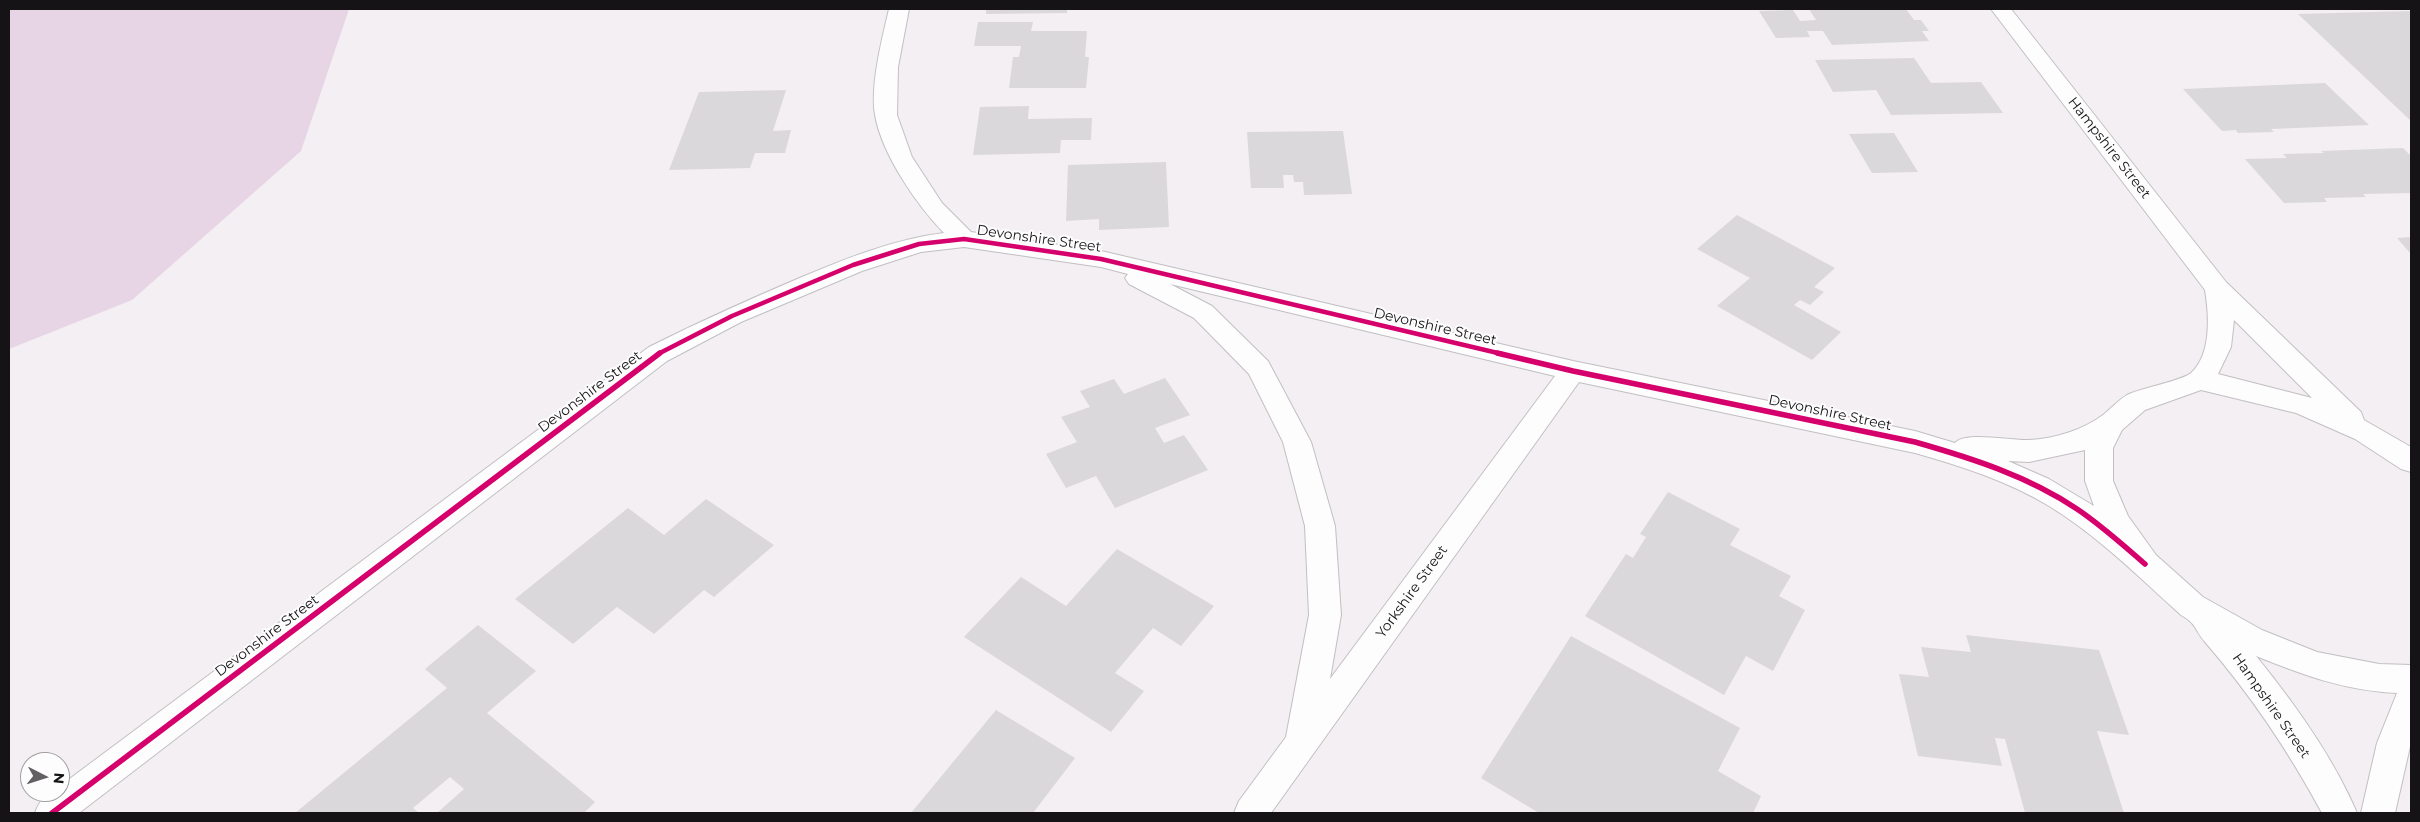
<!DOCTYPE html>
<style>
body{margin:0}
#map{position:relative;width:2420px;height:822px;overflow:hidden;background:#f3eff3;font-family:Montserrat,sans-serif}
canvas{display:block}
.frame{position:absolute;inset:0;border:10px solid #151315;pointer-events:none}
.north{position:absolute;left:20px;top:752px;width:50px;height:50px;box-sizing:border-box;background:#fefdfe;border:1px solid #a19fa1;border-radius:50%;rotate:95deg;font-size:14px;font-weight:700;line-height:20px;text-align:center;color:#151315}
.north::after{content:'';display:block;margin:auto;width:18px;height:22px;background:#636063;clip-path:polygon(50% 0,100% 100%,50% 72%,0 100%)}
</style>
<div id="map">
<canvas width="2420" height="822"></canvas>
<div class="frame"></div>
<div class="north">N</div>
</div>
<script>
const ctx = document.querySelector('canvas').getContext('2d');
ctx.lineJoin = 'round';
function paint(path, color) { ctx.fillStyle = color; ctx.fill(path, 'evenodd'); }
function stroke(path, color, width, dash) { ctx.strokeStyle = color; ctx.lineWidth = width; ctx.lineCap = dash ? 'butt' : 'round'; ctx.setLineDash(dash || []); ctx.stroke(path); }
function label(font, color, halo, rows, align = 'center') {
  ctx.font = font + ' Montserrat,sans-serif'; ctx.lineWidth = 4; ctx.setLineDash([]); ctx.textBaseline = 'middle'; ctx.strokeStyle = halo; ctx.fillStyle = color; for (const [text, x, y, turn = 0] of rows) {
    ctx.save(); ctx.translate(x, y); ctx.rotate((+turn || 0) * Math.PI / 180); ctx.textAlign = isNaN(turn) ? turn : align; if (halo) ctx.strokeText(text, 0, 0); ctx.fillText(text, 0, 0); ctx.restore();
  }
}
paint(new Path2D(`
 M9,9H349L301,151L132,300L9,349Z`), '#e7d4e4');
paint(new Path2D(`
 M986,9H1067V13L986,14Z
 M1809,9H1906L1914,20H1921L1929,31H1922L1929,41L1832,45L1823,31H1807L1810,37L1776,38L1759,11L1793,10L1800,21L1816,20Z
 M2411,11V121L2298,14Z
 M978,22H1033L1031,31H1087L1085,57H1089L1086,88H1009L1013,57H1019L1021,46H974Z
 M1914,58L1931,83L1981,82L2003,113L1891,115L1876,90L1833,92L1815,60Z
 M2325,83L2369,125L2271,129L2274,132L2238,133L2236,130L2222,131L2183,89Z
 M786,90L773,131L791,130L785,153H755L750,168L669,170L699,92Z
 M1029,106L1028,119L1092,118L1091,140H1061L1060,153L973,155L980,107Z
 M1343,131L1352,194L1304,195L1303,182H1294L1293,175H1283L1284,188H1251L1247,132Z
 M1894,133L1918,172L1872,173L1849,134Z
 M2403,148L2411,156V193L2363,194L2366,197L2324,198L2327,202L2284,203L2245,159L2287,158L2283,154L2324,153L2321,151Z
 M1166,162L1169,227L1099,230V219L1066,221L1068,165Z
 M1737,215L1835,268L1814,287L1824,292L1810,305L1800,300L1794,305L1841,332L1812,360L1717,306L1750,278L1697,249Z
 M2411,237V254L2397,238Z
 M1165,378L1190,415L1155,428L1164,443L1184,435L1208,470L1115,508L1096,476L1066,488L1046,454L1077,442L1061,417L1090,407L1080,391L1114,379L1124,394Z
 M1668,492L1740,529L1730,545L1791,576L1779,596L1805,610L1773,671L1746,656L1724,695L1585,616L1626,554L1633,558L1646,537L1640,534Z
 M706,499L774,545L714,597L704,590L654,634L617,607L573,644L515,599L628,508L664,535Z
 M1117,549L1214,606L1181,646L1153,628L1115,673L1144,691L1111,732L964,637L1021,577L1066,606Z
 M478,625L536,671L487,713L595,802L584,813H437L464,789L450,777L413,808L419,813H295L447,688L425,669Z
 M1966,635L2099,650L2129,735L2097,731L2124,813H2025L2005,739L1995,738L2002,766L1918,756L1899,674L1929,677L1921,647L1971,652Z
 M1571,636L1740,728L1718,771L1761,796L1753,813H1539L1481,778Z
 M996,710L1075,758L1033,813H911Z`), '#dbd8db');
const minor = new Path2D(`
 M889,9H909L898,67L897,115L912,157L942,203L971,232L1101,251L1573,361L1915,431L1955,443C1965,431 2012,441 2029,440C2054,439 2083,430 2103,415C2111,409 2118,400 2127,395C2141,388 2181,381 2191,373C2212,354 2209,314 2205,290L1991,9H2011L2226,282L2361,412L2364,420L2411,447V472L2401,469L2355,439L2296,413L2201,390L2145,410L2122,430L2113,448V481L2128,516L2156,555L2203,597L2262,630L2317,652L2379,664L2411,665V742L2395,813H2361L2377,743L2397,693C2346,691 2303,675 2256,656C2295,704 2333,757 2357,813H2322C2289,752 2251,695 2205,642C2194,629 2197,624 2181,615C2139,577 2098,536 2049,506C2008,481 1961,466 1915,453L1579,382L1271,813H1234L1239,801L1286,737L1309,615L1305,526L1283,442L1249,374L1194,318L1129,284L1125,278L1128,274L1101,267L964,247L921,252L862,271L741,322L667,361L79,813H35C39,801 46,792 60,792V786L649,347C699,322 750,299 802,277C847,258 895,239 944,233C917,205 882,155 875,115C870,85 882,39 889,9ZM1170,284L1555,376L1330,679L1341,615L1335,526L1311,442L1268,361L1212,306ZM2234,320L2312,398L2218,374L2231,347ZM2085,450V481L2094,506L2049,479L2008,461L2029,462Z`);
stroke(minor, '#c2bfc2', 2);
paint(minor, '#fdfdfd');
stroke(new Path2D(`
 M658,354L732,316L853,265L919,244L964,239L1101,259L1502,354`), '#d6006c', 4.5);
stroke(new Path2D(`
 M1497,353L1573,371L1915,442C1971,458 2028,476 2077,509C2101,525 2123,545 2145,564
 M52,813L660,353`), '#d6006c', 5.5);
label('14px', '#151315', '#fefdfe', [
 ["Hampshire Street",2109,148,52],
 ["Devonshire Street",1039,239,8],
 ["Devonshire Street",1435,327,13],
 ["Devonshire Street",590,392,-37],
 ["Devonshire Street",1830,413,12],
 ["Yorkshire Street",1412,592,-54],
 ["Devonshire Street",267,636,-37],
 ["Hampshire Street",2271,706,55]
]);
</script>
